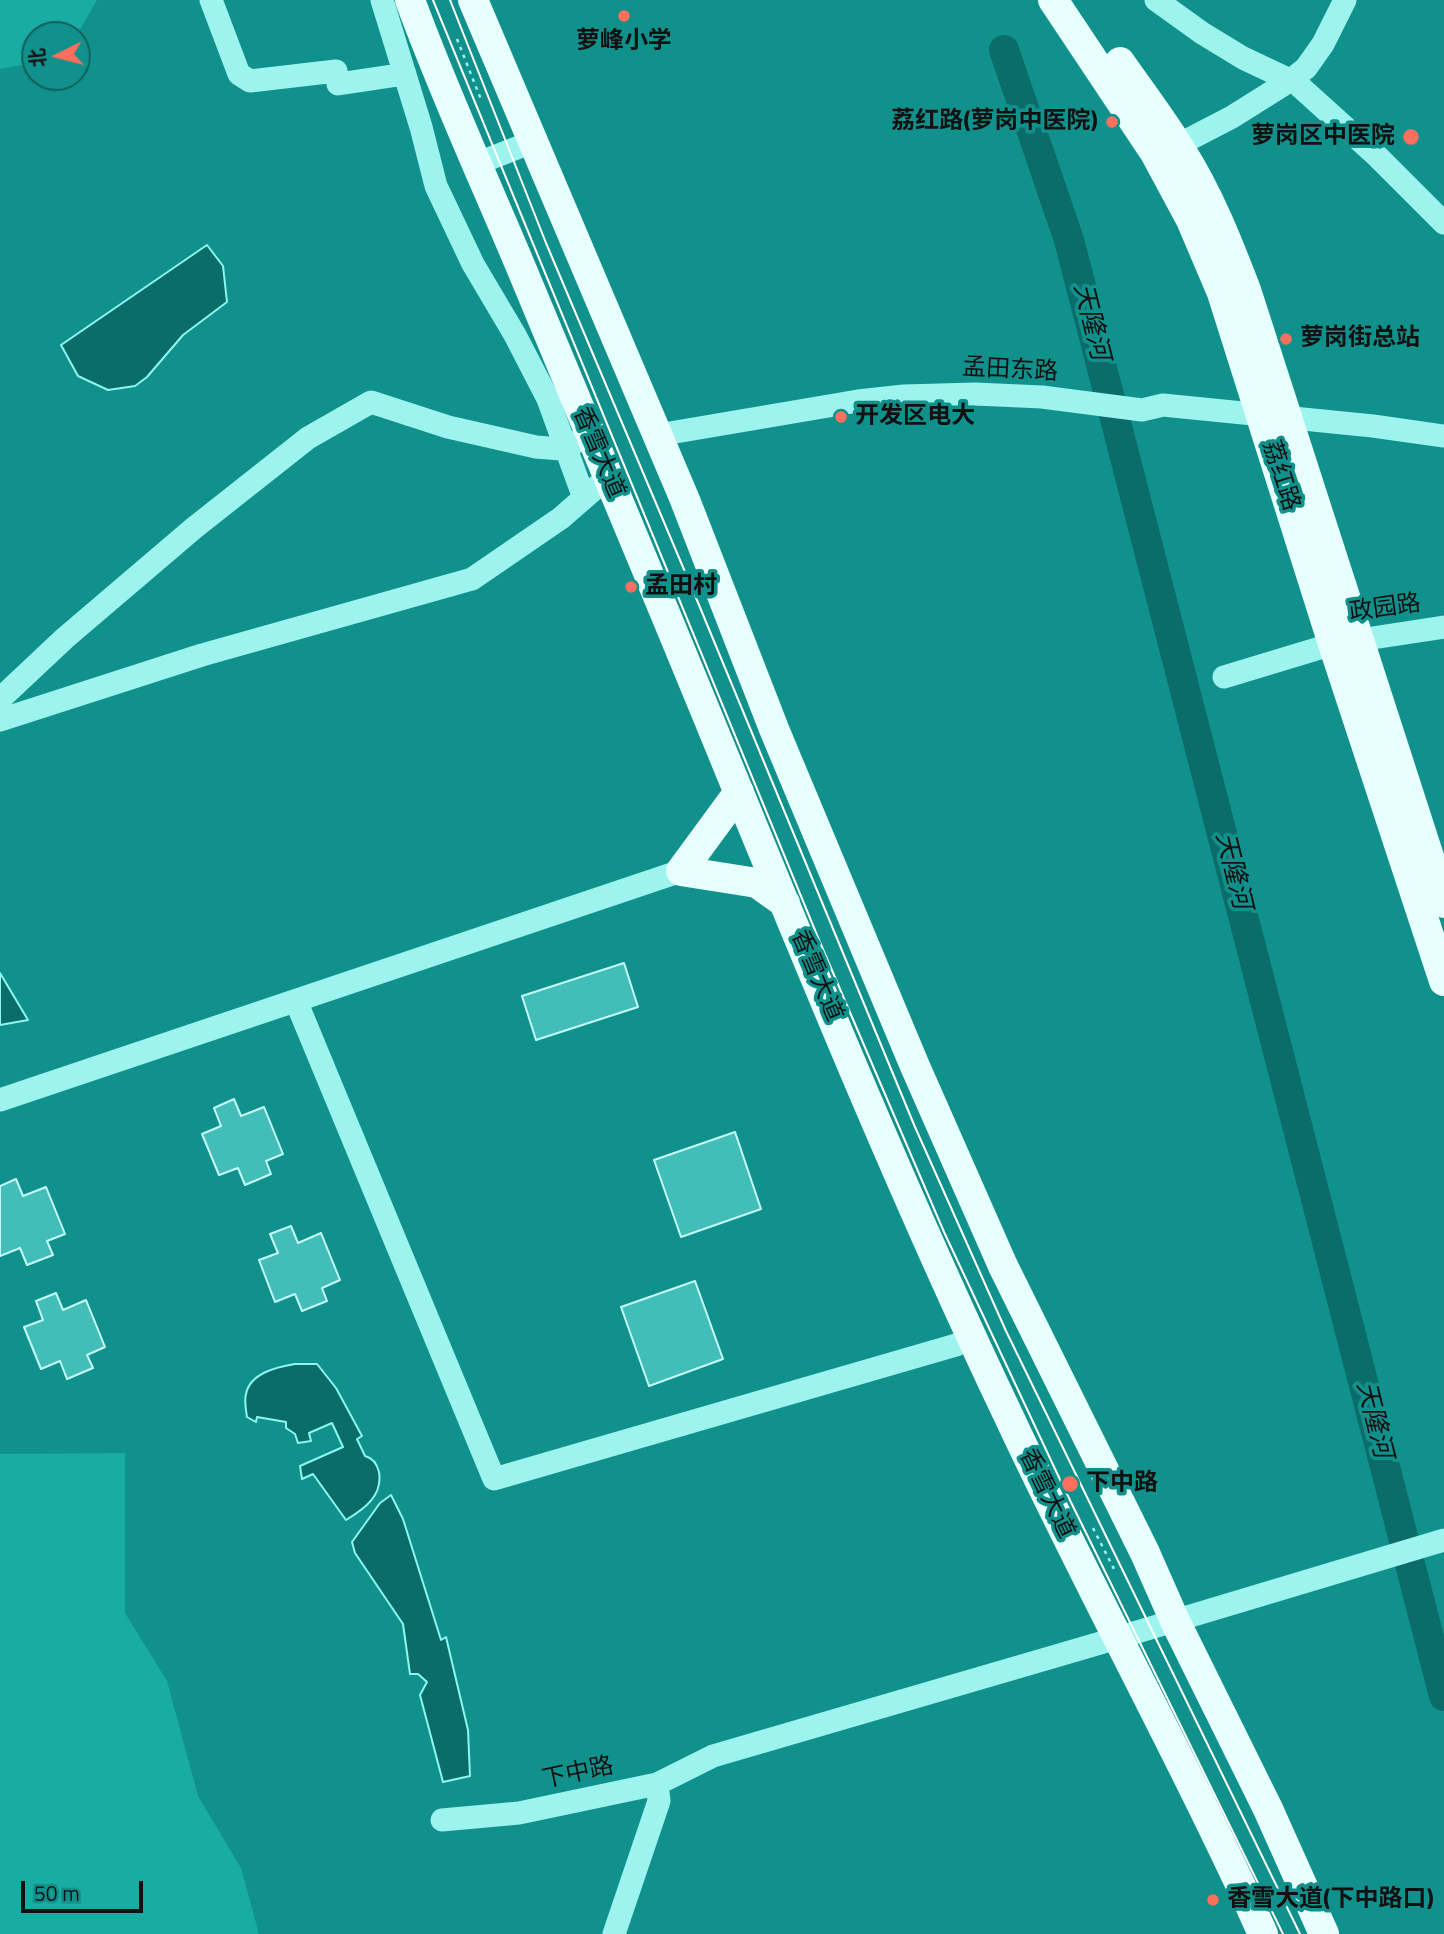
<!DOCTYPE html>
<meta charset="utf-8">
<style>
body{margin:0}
#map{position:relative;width:1444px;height:1934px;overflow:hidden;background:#11918c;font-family:"Titillium Web","Noto Sans SC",sans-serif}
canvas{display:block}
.north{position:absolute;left:21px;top:21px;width:70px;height:70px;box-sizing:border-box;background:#11918c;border:2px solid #115e5b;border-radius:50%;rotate:264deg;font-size:19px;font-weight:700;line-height:28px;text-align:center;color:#111}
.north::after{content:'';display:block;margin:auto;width:24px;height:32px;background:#ff6f5e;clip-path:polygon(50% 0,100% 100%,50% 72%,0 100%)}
.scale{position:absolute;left:21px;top:1881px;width:122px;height:32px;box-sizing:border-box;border:4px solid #111;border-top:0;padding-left:9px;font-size:21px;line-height:24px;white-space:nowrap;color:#111;-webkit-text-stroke:5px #11918c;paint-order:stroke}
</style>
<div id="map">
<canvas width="1444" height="1934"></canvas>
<div class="north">北</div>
<div class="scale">50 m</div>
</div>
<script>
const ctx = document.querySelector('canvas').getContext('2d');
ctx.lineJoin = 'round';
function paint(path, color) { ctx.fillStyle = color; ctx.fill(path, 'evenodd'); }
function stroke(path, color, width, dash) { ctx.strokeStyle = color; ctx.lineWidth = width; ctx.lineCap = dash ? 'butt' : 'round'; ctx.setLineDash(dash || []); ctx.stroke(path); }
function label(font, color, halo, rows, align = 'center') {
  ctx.font = font + ' "Titillium Web","Noto Sans SC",sans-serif'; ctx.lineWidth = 7; ctx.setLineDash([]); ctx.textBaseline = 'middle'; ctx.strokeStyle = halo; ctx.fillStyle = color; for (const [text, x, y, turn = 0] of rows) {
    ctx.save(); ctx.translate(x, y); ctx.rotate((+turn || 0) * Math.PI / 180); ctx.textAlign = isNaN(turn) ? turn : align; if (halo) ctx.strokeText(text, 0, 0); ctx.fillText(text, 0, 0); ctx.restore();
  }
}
paint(new Path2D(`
 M0,0H97L77,35H35V62L0,69Z
 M125,1453V1613L167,1681L198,1796L241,1868L259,1934H0V1454Z`), '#19aca3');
const water = new Path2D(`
 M207,245L223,266L227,302L183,335L147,377L135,386L108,390L78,376L61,345Z
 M0,973L28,1020L0,1025Z
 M295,1364H317L336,1388L362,1436L357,1439L365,1456C373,1458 377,1464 379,1472C383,1496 364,1509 346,1520L313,1474L302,1479L300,1466L343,1447L332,1423L309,1433L311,1441L298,1443L295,1434L286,1428V1422L257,1417L256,1422L247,1417C246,1410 244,1401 246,1394C250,1373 277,1367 295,1364Z
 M391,1495L403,1519L441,1640L446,1637L468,1730L470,1776L443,1782L420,1695L427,1682L418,1674H410L403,1624L355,1553L352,1542L380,1503Z`);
paint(water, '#0a6d6a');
stroke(water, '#8ef6ef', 2);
stroke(new Path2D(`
 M1004,50L1069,240L1444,1696`), '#0a6d6a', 30);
const building = new Path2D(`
 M624,963L638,1007L536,1040L522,996Z
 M234,1099L241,1116L264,1107L283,1154L266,1161L271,1174L245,1185L238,1168L219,1175L202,1134L221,1126L214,1108Z
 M735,1132L761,1209L681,1237L654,1160Z
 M16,1179L23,1196L46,1187L65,1234L47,1241L53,1255L27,1265L20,1248L0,1256V1186Z
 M291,1226L298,1243L321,1233L340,1280L322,1288L327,1301L302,1311L295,1294L275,1302L259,1260L278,1253L270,1234Z
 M695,1281L723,1359L649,1386L621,1307Z
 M56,1293L63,1310L86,1300L105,1347L87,1355L93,1368L67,1379L60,1361L41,1369L24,1327L43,1320L36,1301Z`);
paint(building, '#43bdb7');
stroke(building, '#c4fdfa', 2);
stroke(new Path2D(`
 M457,39L482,102
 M1093,1528L1114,1569`), '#9df3ee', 2.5, [3.5, 5]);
stroke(new Path2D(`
 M211,0L239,74L250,81L336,71L338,84L405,74
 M382,0L421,127L436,186L473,264L515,335L548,399L584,498
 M1156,0L1202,33L1243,58L1296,83L1378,157L1444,223
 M1178,145L1232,117L1291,80L1306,68L1323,44L1345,0
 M476,164L532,142
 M658,435L858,401L904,396L975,394L1042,397L1142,410L1163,405L1373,426L1444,436
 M1224,677L1333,644L1444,627
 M0,699L65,638L194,528L308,438L371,402L448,427L536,447L561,449L591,435
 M0,720L202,655L472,579L561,518L608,477
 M296,1001L494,1479L956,1345L972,1337
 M0,1100L681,871
 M442,1820L519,1813L657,1784L713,1756L1097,1644L1444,1540
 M614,1934L659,1801L657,1784`), '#9df3ee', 23);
stroke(new Path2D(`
 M410,0C443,90 483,177 520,265C569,382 618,500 667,618C778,886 885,1157 1010,1419C1091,1592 1184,1760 1263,1934
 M473,0L685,500L774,729L914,1064L1003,1266L1145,1553L1175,1621L1268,1809L1324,1934
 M1053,0L1155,153L1191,220L1222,293L1333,644L1444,981
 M1120,62C1141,92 1163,121 1182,152C1209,195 1228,243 1246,290L1444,903
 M681,871L757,883L785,903
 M681,871L739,792`), '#e8ffff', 30);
stroke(new Path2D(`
 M433,0L819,940L944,1232L1063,1486L1283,1934
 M450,0L546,243L699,605L915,1127L1006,1331L1300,1934`), '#fff', 2);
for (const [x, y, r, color] of [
 [624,16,7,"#ff6f5e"],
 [1112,122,7,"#ff6f5e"],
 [1411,137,9,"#ff6f5e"],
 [1286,339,7,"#ff6f5e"],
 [841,417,7,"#ff6f5e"],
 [631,587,7,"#ff6f5e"],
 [1070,1484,9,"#ff6f5e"],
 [1213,1900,7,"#ff6f5e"]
]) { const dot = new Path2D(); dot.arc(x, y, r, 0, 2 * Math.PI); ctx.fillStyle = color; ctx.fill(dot); stroke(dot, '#11918c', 2.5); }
label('bold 24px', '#111', '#11918c', [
 ["萝峰小学",624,42,"center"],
 ["荔红路(萝岗中医院)",1098,122,"right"],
 ["萝岗区中医院",1395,137,"right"],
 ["萝岗街总站",1300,339],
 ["开发区电大",855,417],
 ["孟田村",645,587],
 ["下中路",1086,1484],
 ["香雪大道(下中路口)",1227,1900]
], 'left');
label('24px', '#111', '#11918c', [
 ["孟田东路",1010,371,3],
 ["香雪大道",598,453,67],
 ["荔红路",1280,476,72],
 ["政园路",1385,609,-8],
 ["香雪大道",816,976,67],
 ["香雪大道",1046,1494,64],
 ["下中路",578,1774,-12]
]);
label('italic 26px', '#111', '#11918c', [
 ["天隆河",1090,322,76],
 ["天隆河",1232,871,76],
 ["天隆河",1373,1420,76]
]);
</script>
